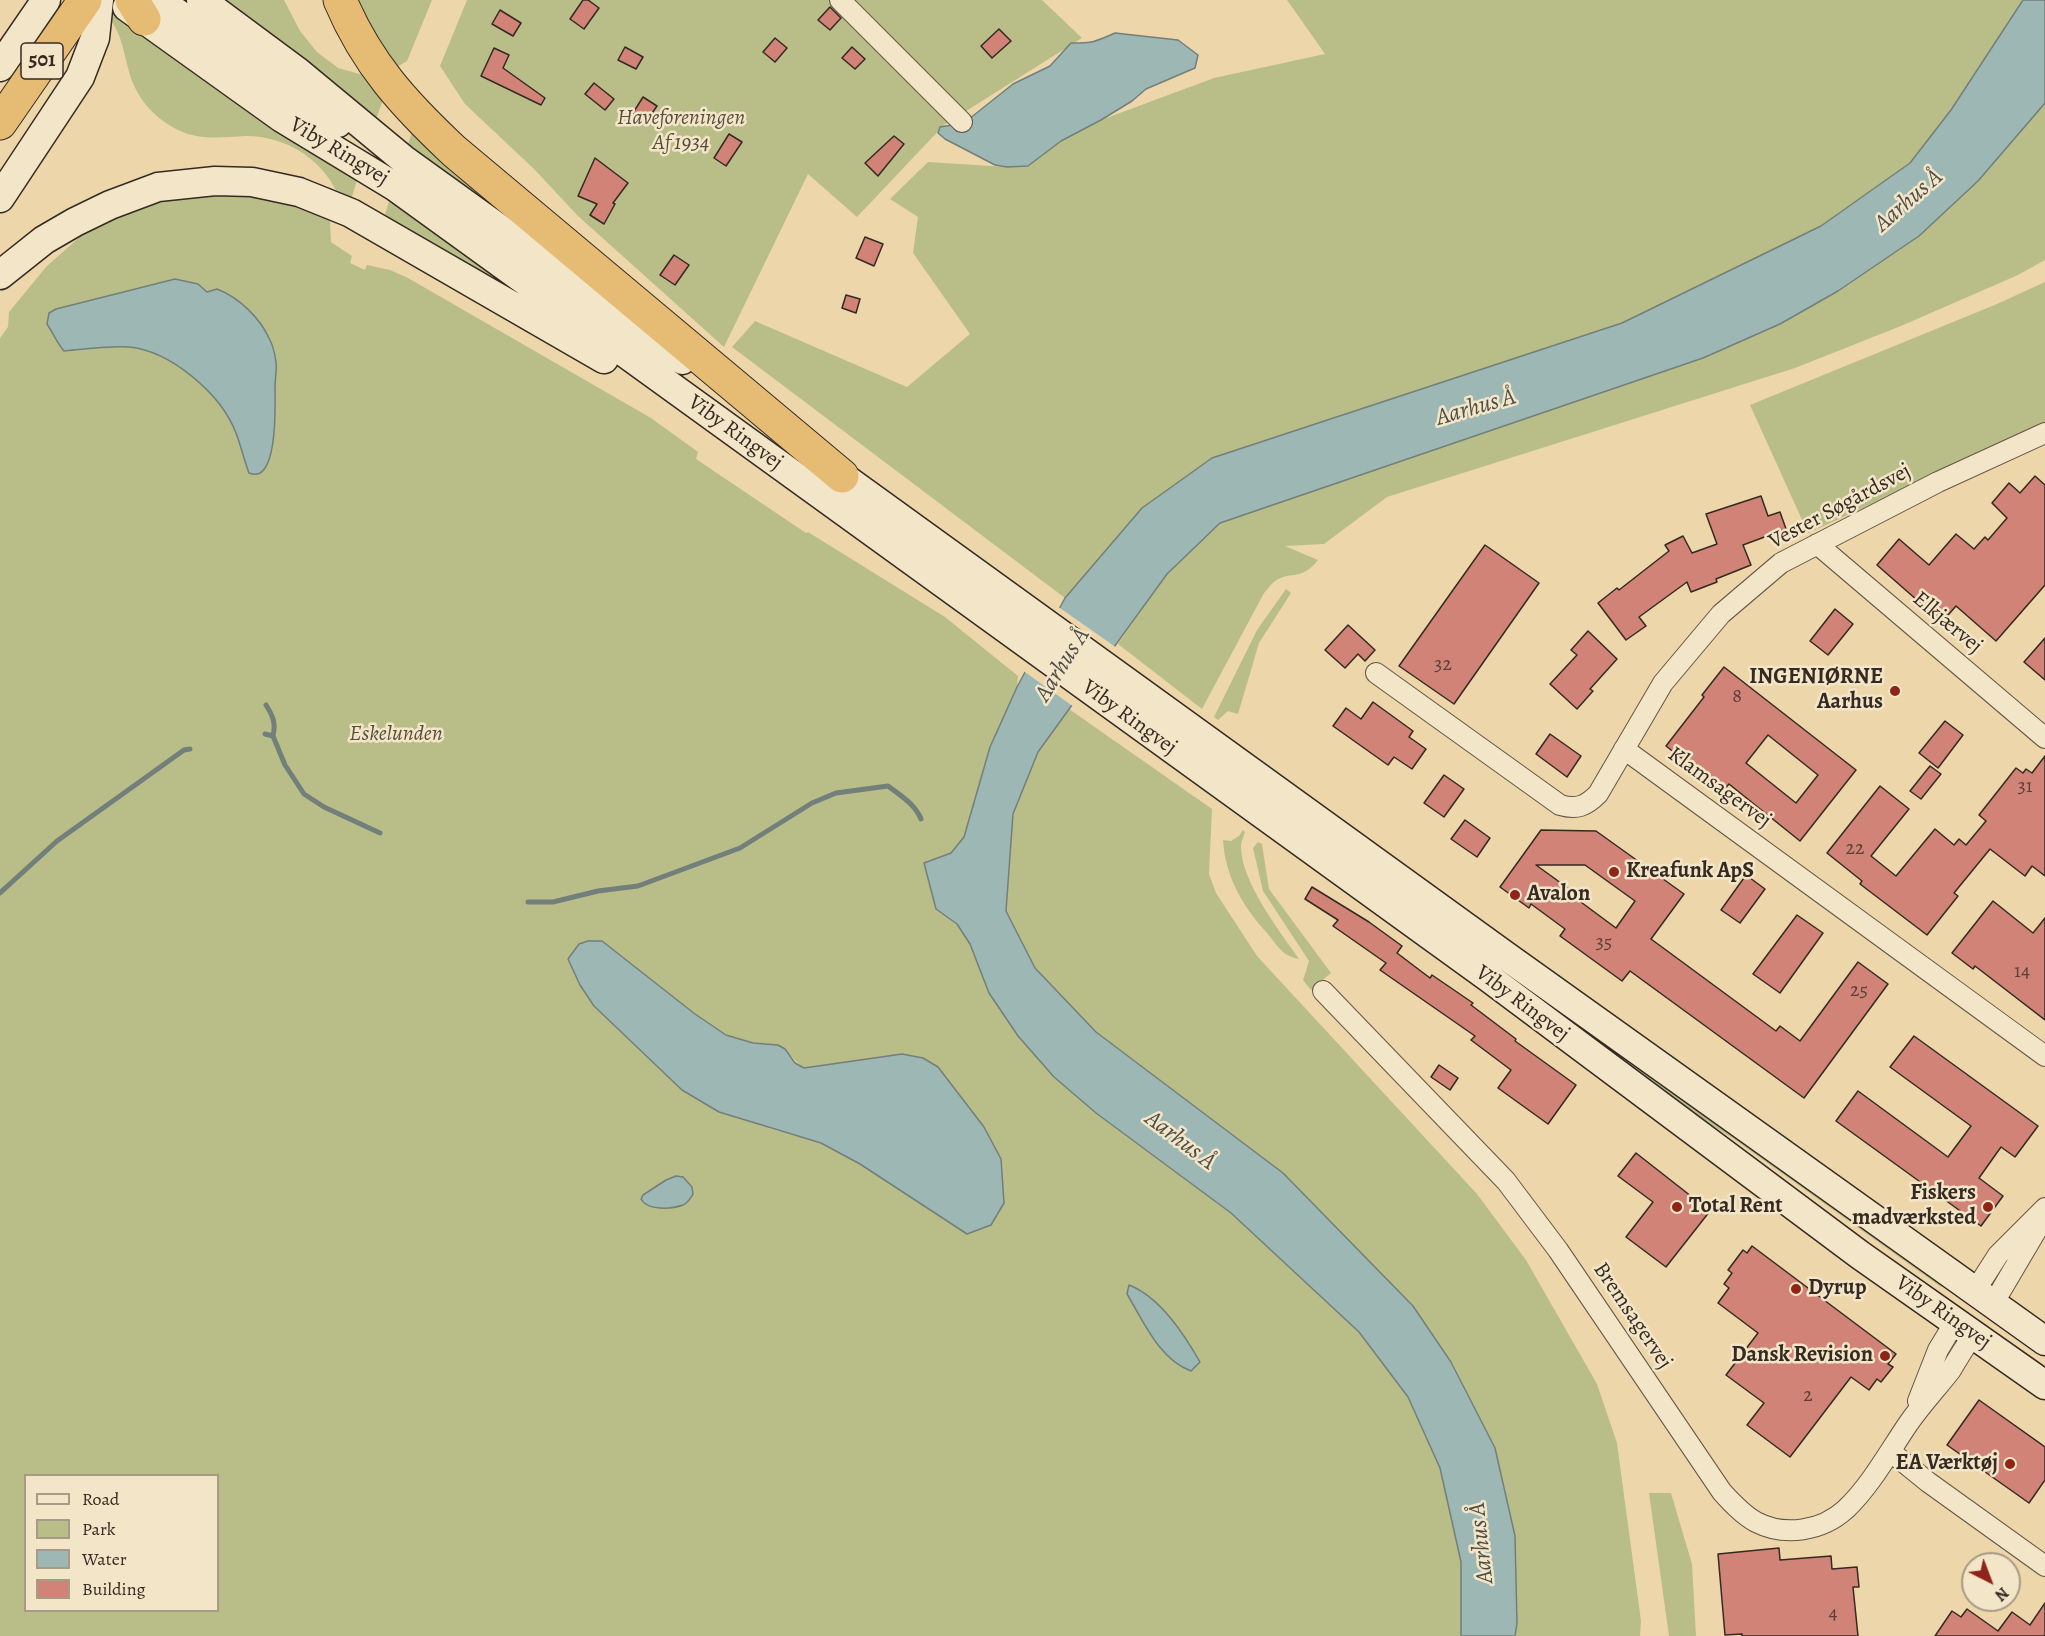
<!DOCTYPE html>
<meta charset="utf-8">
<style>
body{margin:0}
#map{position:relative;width:2045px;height:1636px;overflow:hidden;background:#edd7aa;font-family:Alegreya,serif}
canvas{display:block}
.legend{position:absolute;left:24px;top:1474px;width:195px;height:138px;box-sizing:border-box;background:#f3e5c8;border:2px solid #a79a86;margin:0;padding:8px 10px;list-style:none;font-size:18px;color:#342a22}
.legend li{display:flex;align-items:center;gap:12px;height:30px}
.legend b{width:30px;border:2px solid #a79a86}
.north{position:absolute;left:1961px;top:1552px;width:60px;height:60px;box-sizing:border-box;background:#f3e5c8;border:2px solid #a79a86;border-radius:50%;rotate:138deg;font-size:16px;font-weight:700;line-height:24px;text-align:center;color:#342a22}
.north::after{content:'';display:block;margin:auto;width:21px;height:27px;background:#8f2418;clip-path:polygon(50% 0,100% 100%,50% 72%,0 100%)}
</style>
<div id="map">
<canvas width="2045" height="1636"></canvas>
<ul class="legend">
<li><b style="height:8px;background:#f3e5c8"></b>Road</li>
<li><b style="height:16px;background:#b9be88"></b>Park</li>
<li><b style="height:16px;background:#9db7b4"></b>Water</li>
<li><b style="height:16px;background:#d18378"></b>Building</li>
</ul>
<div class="north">N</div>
</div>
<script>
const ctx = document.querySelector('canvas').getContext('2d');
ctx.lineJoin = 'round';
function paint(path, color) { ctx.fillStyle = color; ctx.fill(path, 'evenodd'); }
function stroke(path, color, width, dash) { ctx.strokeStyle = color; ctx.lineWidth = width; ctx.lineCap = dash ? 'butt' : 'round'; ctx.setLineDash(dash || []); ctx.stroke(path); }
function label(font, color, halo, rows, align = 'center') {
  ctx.font = font + ' Alegreya,serif'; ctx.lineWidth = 5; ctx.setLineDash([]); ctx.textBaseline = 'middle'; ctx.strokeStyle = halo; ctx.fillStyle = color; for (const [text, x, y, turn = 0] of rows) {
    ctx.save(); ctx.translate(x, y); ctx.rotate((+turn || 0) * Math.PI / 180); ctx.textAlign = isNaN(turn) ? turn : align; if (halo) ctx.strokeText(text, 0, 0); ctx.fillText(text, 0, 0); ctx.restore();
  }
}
paint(new Path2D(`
 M220,0H284L300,31L317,52L338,68L367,76L384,97L375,122Z
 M359,0H432L407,61L397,67L373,30Z
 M467,0H1042L1082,38L944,125L857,217L808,174L724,347L578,216L534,169L465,104L440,66Z
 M1287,0H2023L1951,110L1910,163L1821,226L1622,323L1142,508L1065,598L732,347L755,321L907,387L970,334L913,253L918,217L890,199L928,162L1007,167L1028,166L1061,141L1101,120L1214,78L1325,54Z
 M113,9L147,35L358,177L351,200L338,194C321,158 285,136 246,136C222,137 201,141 178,130C152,117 135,96 128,68C123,49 121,32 108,17Z
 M2045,103V260L2018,275L1901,326L1795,368L1387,497L1324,544L1285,546L1318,560C1301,582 1289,570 1274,582C1271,584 1267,590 1264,593L1202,709L1118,644L1167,574L1220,523L1703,358L1780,324L1838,291L1919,236L1978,181Z
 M413,129L539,242L407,147Z
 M227,189L293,202L300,209L330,221L331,242L352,256L350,263L365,270L367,265L390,270L408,278L651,418L698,452L696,459L806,533L808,532L945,617L1018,676L1017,687L990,747L964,837L951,853L936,909L957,924L970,944L989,994L1018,1036L1054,1077L1096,1113L1231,1213L1359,1332L1408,1397L1440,1468L1461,1562V1636H0V338L8,327L9,312L46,267L83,234L121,211L149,198ZM719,1030C729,1037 743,1041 755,1043C763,1044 772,1043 779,1046C789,1050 795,1063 804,1068L902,1054L860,1164L821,1143L768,1128ZM26,1476H218V1610H26Z
 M390,198L522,293L517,300L384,218Z
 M2045,282V426L1808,533L1750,405L1997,304Z
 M1286,589L1291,593L1259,643L1238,714L1228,711L1218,720L1214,717L1257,630Z
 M1084,666L1944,1283L1941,1287L1734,1139L1673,1101Z
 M1069,709L1212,809L1209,874L1216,893L1257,956L1477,1194L1526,1260L1597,1384L1617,1443L1641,1621L1640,1636H1515L1517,1623L1495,1448L1452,1362L1413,1306L1283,1173L1096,1032L1035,968L1006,911L1013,814L1038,752Z
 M1243,830L1245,832C1244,836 1241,842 1241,846C1241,882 1279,930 1299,959C1282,956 1278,946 1267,933C1243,907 1225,876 1223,840L1231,841L1239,836Z
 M1258,842L1262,844L1269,889L1331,973L1311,990L1303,980L1309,961L1263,891L1253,848Z
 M1649,1493H1671L1692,1564L1696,1636H1669Z`), '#b9be88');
const water = new Path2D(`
 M2023,0H2045V103L1978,181L1919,236L1838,291L1780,324L1703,358L1220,523L1167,574L1038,752L1013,814L1006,911L1035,968L1096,1032L1283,1173L1413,1306L1451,1362L1495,1448L1515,1536L1517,1623L1515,1636H1461V1562L1440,1468L1408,1397L1359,1332L1231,1213L1096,1113L1054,1077L1018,1036L989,993L970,944L957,924L936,909L924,863L951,853L964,837L990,747L1017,687L1065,598L1142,508L1212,458L1622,323L1821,226L1910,163L1951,110Z
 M1115,33L1178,40L1198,55L1195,68L1146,89L1132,101L1101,120L1061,141L1028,166L1007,167L995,165L945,139L938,133L940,127L964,123L1013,84L1050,66L1071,43C1093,43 1095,42 1115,33Z
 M175,279L198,284L207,292L217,289C240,298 260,318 270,340C273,346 275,355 276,362C277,370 275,378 275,386C275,401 279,486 249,473C244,460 241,446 236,433C221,394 171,351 129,347C107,346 85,349 64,351C57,343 53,333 47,324L49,313L56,309Z
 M588,941H602L695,1014L726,1035L753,1043L778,1045L785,1049L795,1063L804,1068L902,1054L923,1058L938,1067L984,1127L1001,1159L1004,1203L991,1225L967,1234L860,1164L821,1143L719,1112L682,1090L594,1006L580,985L568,959L579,944Z
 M676,1176L683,1177L692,1187L693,1194C690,1199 688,1203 683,1205C672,1209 647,1211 641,1199L643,1195L666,1180Z
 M1129,1285C1160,1297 1184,1334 1200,1362L1191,1371C1159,1359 1144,1322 1127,1294Z`);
paint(water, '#9db7b4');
stroke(water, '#737f7a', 1.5);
paint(new Path2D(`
 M1057,606L1117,648L1074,707L1022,670Z`), '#edd7aa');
stroke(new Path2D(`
 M266,705C273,716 276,723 273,736
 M265,734L273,736L285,765L304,794L324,807L380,833
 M0,893L57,841L184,750L190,749
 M528,902H553L598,891L638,886L740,848L812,803L836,793L888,786C901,796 915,804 921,819`), '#737f7a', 5);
const building = new Path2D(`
 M583,0H588L599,8L584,29L570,19Z
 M830,7L841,18L830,30L818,20Z
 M500,10L521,23L513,36L492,24Z
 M999,29L1011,41L992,58L981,46Z
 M775,38L787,48L775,62L763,52Z
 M625,47L643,57L636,69L618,60Z
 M852,47L865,59L855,69L842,58Z
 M494,48L509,55L503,68L545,98L541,105L481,76Z
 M594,83L614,99L605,110L585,94Z
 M643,97L657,106L646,122L633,113Z
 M729,134L742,142L726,166L714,158Z
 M894,136L904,144L878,176L865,163Z
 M595,158L628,183L613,203L615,204L604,224L590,215L597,204L578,196Z
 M865,237L883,244L874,266L856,258Z
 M674,255L689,265L675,285L660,275Z
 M846,295L860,299L856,313L842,308Z
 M2035,476L2045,485V585L1996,641L1956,606L1942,622L1877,565L1899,539L1929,565L1956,534L1974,549L1985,537L1988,540L2007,518L1992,503L2009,483L2020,493Z
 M1761,496L1768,516L1780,512L1786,529L1743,545L1751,565L1716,579L1717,582L1691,592L1687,582L1639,617L1646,626L1626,640L1598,603L1617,588L1619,590L1669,551L1665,545L1683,536L1692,553L1717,544L1706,514Z
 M1485,545L1539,583L1454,704L1399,666Z
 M1835,609L1853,624L1828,655L1810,641Z
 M1348,625L1375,650L1365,661L1358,654L1345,668L1325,650Z
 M1588,631L1617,659L1590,689L1593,691L1577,709L1550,684L1577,655L1571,650Z
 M2045,638V680L2024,662Z
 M1724,667L1856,770L1800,841L1729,784L1723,791L1666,746L1704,697L1702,695ZM1768,735L1818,775L1796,803L1746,763Z
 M1373,702L1413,731L1409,737L1426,749L1412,769L1394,757L1388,765L1333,726L1346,708L1361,719Z
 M1945,721L1963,735L1938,768L1919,753Z
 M1550,734L1581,756L1567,777L1536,754Z
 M2045,756V876L2032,866L2025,876L1990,849L1954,893L1958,896L1927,935L1860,884L1862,881L1827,853L1880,786L1909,809L1871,856L1896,876L1935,829L1954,845L1959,839L1966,845L1986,821L1979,815L2016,768L2023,773L2026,769L2032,773Z
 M1930,766L1941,774L1921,799L1910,791Z
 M1444,775L1464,789L1444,817L1424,803Z
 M1465,820L1490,838L1477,857L1451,839Z
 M1541,830L1596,831L1684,894L1651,939L1776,1031L1780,1026L1800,1041L1858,962L1888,984L1804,1098L1630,971L1622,981L1560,936L1565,929L1531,904L1529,908L1500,887ZM1536,865H1585L1635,901L1616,928L1570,894L1572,891Z
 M1746,875L1765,889L1740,923L1721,910Z
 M1312,887L1369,922L1402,946L1397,953L1430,978L1432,975L1473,1003L1471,1005L1516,1039L1515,1041L1576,1085L1548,1124L1498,1088L1511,1070L1471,1040L1475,1036L1380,970L1386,963L1333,926L1338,920L1305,899Z
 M1993,901L2033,933L2045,918V1020L1975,966L1973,969L1952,953Z
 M1797,915L1823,933L1780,993L1753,974Z
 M1914,1036L2038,1126L2015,1157L2001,1147L1979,1178L2003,1196L1981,1226L1836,1121L1858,1091L1948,1157L1971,1126L1890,1067Z
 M1439,1065L1458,1078L1450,1090L1431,1077Z
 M1636,1153L1710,1211L1666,1267L1626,1237L1653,1202L1618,1176Z
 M1752,1246L1896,1354L1888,1364L1893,1367L1881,1382L1877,1379L1869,1390L1851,1377L1790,1457L1747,1425L1764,1403L1726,1375L1758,1333L1718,1303L1729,1288L1724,1284L1732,1273L1728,1270L1743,1250L1747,1253Z
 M1979,1400L2045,1447V1480L2029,1503L1947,1445Z
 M1779,1548L1780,1560L1831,1556L1832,1569L1857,1567L1859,1587H1853L1858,1636H1742V1634L1725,1635L1718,1554Z
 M2045,1603V1636H1935L1952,1611L1961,1617L1967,1609L1998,1631L2012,1612L2030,1625Z`);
paint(building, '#d18378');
stroke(building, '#342a22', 1.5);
const street = new Path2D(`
 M840,0L962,122
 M1817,544L2045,738
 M1376,673L1560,805C1577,810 1586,806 1598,794L1663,683L1721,614L1781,563L1938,482L2045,433
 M1624,749L2045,1056
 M1323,991L1506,1181L1558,1250L1722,1492C1732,1503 1743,1515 1756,1522C1785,1537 1822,1531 1846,1509C1871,1485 1889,1452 1908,1424C1921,1405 1937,1388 1951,1370C1958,1358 1965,1347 1973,1335
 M1975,1291L1998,1255L2045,1208
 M1993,1304L2042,1221
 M1918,1401L1938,1350L1955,1322
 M1891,1452L1928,1482L2045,1566`);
const secondary = new Path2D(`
 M159,0L281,88L338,123
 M201,0L298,72L403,159L682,360
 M127,7L282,118L394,186L1489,978L1860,1255L2045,1385
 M0,67L46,0
 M0,198L80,77L95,38L99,0
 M0,275L44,240L75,222L110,205L158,187L215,181L252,182L299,192L351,213L604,359
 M824,463L1506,956L2045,1341`);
const highway = new Path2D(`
 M132,0L144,19
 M340,0C367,64 404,104 454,151L842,476
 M0,123L85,0`);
stroke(street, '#625544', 22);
stroke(secondary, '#342a22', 31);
stroke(highway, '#342a22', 35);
stroke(street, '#f3e5c8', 20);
stroke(secondary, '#f3e5c8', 28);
stroke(highway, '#e6bc75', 33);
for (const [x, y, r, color] of [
 [1895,691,6,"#8f2418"],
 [1614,872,6,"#8f2418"],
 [1515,895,6,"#8f2418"],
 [1677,1207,6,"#8f2418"],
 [1988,1207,6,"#8f2418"],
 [1796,1289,6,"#8f2418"],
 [1885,1356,6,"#8f2418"],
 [2010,1464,6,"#8f2418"]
]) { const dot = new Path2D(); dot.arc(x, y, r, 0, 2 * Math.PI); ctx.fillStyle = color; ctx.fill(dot); stroke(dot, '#f3e5c8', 2); }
label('20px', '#5b4038', null, [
 ["32",1443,665],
 ["8",1737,697],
 ["31",2025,787],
 ["22",1855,849],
 ["35",1604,943],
 ["14",2022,972],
 ["25",1859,991],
 ["2",1808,1396],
 ["4",1833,1614]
]);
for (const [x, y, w] of [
 [42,61,42]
]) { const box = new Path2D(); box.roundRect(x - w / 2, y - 18, w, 36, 4.5); ctx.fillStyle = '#f3e5c8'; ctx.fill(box); stroke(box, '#342a22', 1.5); }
label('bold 21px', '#342a22', null, [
 ["501",42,61]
]);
label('italic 22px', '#554f3c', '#f3e5c8', [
 ["Haveforeningen",681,119],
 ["Af 1934",681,144],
 ["Eskelunden",396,735]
]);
label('22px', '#342a22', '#f3e5c8', [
 ["Viby Ringvej",339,152,31],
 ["Viby Ringvej",735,433,36],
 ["Vester Søgårdsvej",1840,507,-28],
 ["Elkjærvej",1947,623,40],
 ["Viby Ringvej",1129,718,36],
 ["Klamsagervej",1719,788,36],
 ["Viby Ringvej",1522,1004,37],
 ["Viby Ringvej",1943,1313,35],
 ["Bremsagervej",1632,1316,56]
]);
label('bold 22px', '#342a22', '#f3e5c8', [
 ["INGENIØRNE",1883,678],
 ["Aarhus",1883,703],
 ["Kreafunk ApS",1626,872,"left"],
 ["Avalon",1527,895,"left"],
 ["Fiskers",1976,1194],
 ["madværksted",1976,1219],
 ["Total Rent",1689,1207,"left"],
 ["Dyrup",1808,1289,"left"],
 ["Dansk Revision",1873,1356],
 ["EA Værktøj",1998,1464]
], 'right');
label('italic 24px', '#4e4d46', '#f3e5c8', [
 ["Aarhus Å",1909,201,-41],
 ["Aarhus Å",1476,408,-16],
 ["Aarhus Å",1063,665,-58],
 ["Aarhus Å",1180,1141,37],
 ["Aarhus Å",1482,1543,-96]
]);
</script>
